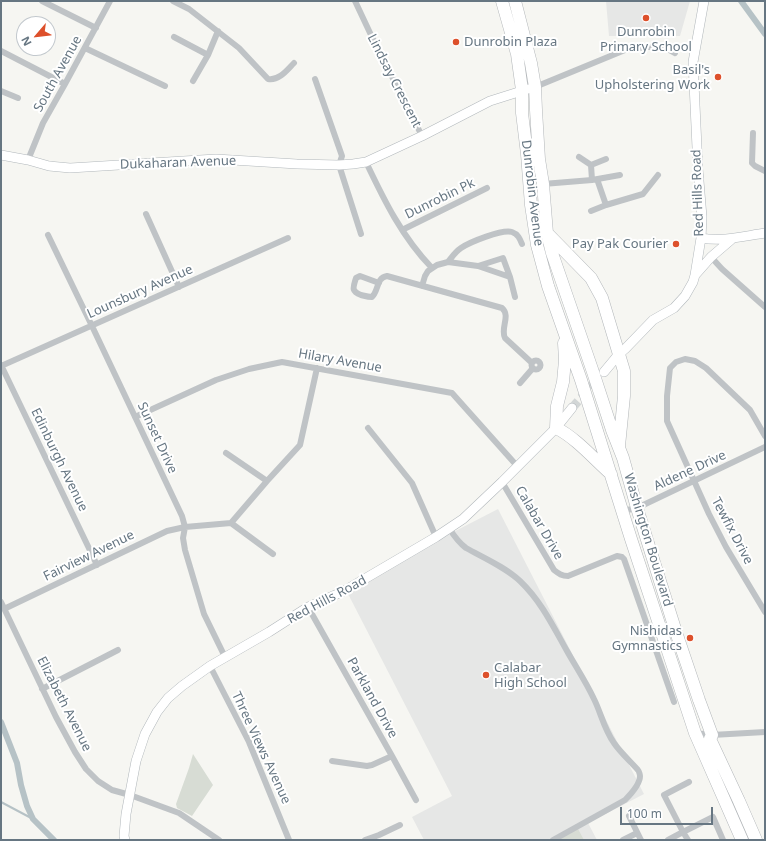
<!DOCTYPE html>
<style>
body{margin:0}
#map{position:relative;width:766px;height:841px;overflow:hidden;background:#f6f6f2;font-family:"Noto Sans",sans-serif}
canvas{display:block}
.frame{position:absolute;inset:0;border:2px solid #667682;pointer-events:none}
.north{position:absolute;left:16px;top:16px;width:40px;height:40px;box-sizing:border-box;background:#fff;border:1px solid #c2c8cd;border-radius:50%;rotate:242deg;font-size:11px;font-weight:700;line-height:16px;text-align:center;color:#667682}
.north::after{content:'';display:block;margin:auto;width:14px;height:18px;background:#dd502b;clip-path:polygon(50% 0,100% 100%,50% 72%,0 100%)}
.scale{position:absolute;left:620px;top:807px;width:93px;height:18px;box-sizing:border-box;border:2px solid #667682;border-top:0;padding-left:5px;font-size:12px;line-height:14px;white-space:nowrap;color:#667682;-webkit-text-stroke:3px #fff;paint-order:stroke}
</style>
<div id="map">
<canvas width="766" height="841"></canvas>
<div class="frame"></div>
<div class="north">N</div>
<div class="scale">100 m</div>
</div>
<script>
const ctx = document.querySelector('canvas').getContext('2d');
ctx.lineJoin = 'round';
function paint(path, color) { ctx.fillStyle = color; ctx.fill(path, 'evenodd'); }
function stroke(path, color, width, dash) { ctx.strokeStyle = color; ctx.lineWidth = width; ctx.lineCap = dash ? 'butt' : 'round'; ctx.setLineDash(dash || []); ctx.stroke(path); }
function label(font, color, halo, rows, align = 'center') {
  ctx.font = font + ' "Noto Sans",sans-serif'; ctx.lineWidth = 4; ctx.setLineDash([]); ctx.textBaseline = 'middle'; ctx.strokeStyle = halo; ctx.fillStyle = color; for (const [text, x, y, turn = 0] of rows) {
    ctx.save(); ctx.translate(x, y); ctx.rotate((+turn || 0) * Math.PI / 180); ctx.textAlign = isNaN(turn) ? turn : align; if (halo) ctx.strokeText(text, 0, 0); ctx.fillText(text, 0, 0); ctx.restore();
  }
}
paint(new Path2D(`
 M606,1H690L680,36H609Z
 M498,509L644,794L588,823L597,840H424L412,817L452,796L345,588Z`), '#e6e7e6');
paint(new Path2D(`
 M193,754L213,785L192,816L177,808L176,804L189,768Z
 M578,829L584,840H556Z`), '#d7dcd4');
stroke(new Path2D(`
 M1,802L33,819`), '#b6c2c6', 2);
stroke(new Path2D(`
 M741,1L765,34
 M1,722L17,763L21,785L27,806L33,819L54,840`), '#b6c2c6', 6);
stroke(new Path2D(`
 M572,408L599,378`), '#d2d6d6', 9, [9, 4.5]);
const secondary = new Path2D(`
 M1,155L28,160L49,166L70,168L216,159L297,164L339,165L353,164L366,162L422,136L490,101L528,89
 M701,238C722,242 744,236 765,233
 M696,274L711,257L732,239
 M604,372L619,354L625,349L653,320L674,308L685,296L693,282L695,275L701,238L702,217L698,169L693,62L704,1
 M125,840L124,836L126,814L136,761L145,734L157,712L168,698L182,686L210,666L269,632L308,607L344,591L436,537L463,519L502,482L556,428L572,408`);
const highway = new Path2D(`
 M502,1L517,54L522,90V113L527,154L531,205L537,245L548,286L581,380L631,539L695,733L742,840
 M515,1L531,63L535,87L536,110L539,159L543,184L547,233L552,253L593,372L612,430L623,458L637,508L676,632L699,700L712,735L710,739L739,801L756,840
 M547,233L591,278L602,298L624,371V396L619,446
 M564,343L565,360L563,382L557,406L556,428C575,437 595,460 611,474`);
stroke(secondary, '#b1b7bb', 10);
stroke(highway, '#b2b6b9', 13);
stroke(new Path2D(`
 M42,1L96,28
 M173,1L189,9L239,48L268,79C279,81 287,70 294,63
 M355,1L371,35L422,136
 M174,37L208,55
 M85,48L165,86
 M1,51L65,84
 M315,79L342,156L339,165L361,234
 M193,81L208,55L218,31
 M535,87L625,50L645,47H664L675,53
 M1,91L18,98
 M753,133L752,163L755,166L765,171
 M579,157L591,165L592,180
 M28,160L43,123L65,84L110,1
 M366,162C384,200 402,237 432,268
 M591,165L606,159
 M543,184L592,180L620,175
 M606,205L643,194L658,175
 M591,211L606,205L597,179
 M146,214L179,287
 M402,230L487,188
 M48,235L92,326L182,516L185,527L183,538L185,550L204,614L225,657
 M711,257L722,269L765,307
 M448,262C452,257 455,252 461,248C470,242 502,229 512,232C518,234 520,239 522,244
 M478,266L503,258L510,277L515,297
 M379,283L360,276L356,278C353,288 351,291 361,295C365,296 368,297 372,297C379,290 376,278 387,276L502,308C511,316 500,328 505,338L532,363
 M422,286L425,276L428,271L437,265L448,262L478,266L510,277
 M531.5 365a4.5 4.5 0 1 1 9 0a4.5 4.5 0 1 1-9 0Z
 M1,365L97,565
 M1,366L288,238
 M520,383L533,368
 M135,417L216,380L249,369L282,362L452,393L518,467
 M368,428L412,483L436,537
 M765,436L750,410L706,368L695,361L685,359L676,362L670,368L667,396V421L709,514L726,547L765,612
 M226,453L267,481
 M502,482L554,570C559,574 562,576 568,576L617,556L622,557L624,559L674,702
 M622,511L637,508L765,447
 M231,523L273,554
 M449,528C454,536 458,542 466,548C484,558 505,567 520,581C541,601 553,626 567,651C576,667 586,682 594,699C601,713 604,729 614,743C620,752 630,761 638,770C639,771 640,775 640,776C640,784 630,795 625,800L553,840
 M1,602L56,717L75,752L86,769L98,781L112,790L130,795L179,813L219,840
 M308,607L392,756L416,800
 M4,609L167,531L185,527L231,523L267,481L300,445L317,368
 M210,666L249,742L289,840
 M42,689L118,650
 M695,733L712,735L765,732
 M332,761L367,766L372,765L392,756
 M629,816L641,840
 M365,840L379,835L400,825
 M623,840L637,833
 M668,840L683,832L664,795L689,782
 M688,840L683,832L713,817L723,840`), '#bfc3c6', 6);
stroke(secondary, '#fff', 9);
stroke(highway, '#fff', 12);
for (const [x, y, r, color] of [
 [646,18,4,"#dd502b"],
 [456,42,4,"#dd502b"],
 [718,77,4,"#dd502b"],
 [676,244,4,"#dd502b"],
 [690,638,4,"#dd502b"],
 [486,675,4,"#dd502b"]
]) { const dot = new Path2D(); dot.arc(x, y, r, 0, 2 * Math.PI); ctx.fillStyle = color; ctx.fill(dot); stroke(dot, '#fff', 1.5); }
label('13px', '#667682', '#fff', [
 ["Dunrobin",646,32,"center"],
 ["Primary School",646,47,"center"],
 ["Dunrobin Plaza",464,42,"left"],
 ["Basil's",710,70],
 ["Upholstering Work",710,85],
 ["Pay Pak Courier",668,244],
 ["Nishidas",682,631],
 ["Gymnastics",682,646],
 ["Calabar",494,668,"left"],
 ["High School",494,683,"left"]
], 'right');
label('13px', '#667682', '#fff', [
 ["South Avenue",58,74,-61],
 ["Lindsay Crescent",394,81,63],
 ["Dukaharan Avenue",178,163,-2],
 ["Dunrobin Avenue",532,193,83],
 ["Red Hills Road",698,193,-92],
 ["Dunrobin Pk",440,199,-26],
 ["Lounsbury Avenue",140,292,-24],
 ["Hilary Avenue",340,361,10],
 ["Sunset Drive",157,438,65],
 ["Edinburgh Avenue",59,460,64],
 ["Aldene Drive",690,471,-25],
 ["Calabar Drive",539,523,60],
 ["Tewfix Drive",732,531,62],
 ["Washington Boulevard",648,540,73],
 ["Fairview Avenue",89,556,-26],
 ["Red Hills Road",327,600,-28],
 ["Parkland Drive",372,698,61],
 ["Elizabeth Avenue",64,704,63],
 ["Three Views Avenue",261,748,65]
]);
</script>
